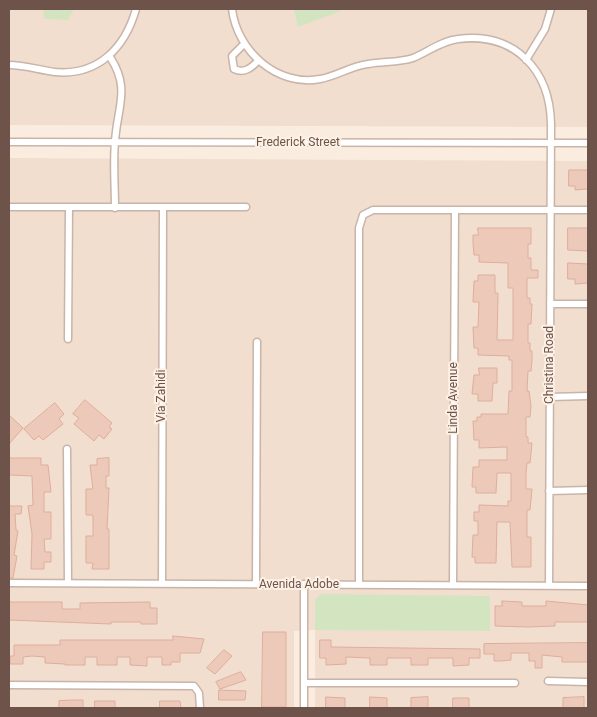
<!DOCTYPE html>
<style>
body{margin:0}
#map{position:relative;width:597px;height:717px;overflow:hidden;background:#faede0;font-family:Roboto,sans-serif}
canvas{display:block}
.frame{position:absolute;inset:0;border:10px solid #6e534a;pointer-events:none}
</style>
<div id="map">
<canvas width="597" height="717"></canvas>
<div class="frame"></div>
</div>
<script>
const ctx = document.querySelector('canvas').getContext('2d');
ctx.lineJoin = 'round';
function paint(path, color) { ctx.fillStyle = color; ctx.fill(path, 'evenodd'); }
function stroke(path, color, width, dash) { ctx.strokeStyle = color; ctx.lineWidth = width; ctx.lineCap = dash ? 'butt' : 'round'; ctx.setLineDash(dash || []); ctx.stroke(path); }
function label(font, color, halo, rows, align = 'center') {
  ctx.font = font + ' Roboto,sans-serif'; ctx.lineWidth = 4; ctx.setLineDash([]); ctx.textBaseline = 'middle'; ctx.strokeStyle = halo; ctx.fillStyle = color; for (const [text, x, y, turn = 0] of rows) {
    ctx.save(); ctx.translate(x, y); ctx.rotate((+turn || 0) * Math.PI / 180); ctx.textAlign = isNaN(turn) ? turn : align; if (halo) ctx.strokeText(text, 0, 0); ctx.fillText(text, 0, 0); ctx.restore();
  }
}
paint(new Path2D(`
 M9,9H588V127L9,125Z
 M9,158L588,161V708H315V630L294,631V708H9Z`), '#f1decf');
paint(new Path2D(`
 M43,9H74L68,20L44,19Z
 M294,9H346L298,27Z
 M321,594L490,596V631L315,630V600Z`), '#d3e5c0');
const building = new Path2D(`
 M569,170H588V189L575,190V186H569Z
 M478,228H531V244H528V258H531V270H538V278H527V298H530V304H532L531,324H528V343H530V351H532V360L531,371H528L527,391H529L531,406L530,417H526V437H528V443H532L530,463H527L526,473V489H532L530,510H527V537H531V567H512L510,522H497L496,563H475V557H472L473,535H478V521H474V512H479V505L508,506V501H511V473H497L496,493H476V487H472L473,467H479V460H507V447L479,448V440H474L473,421H477V417H481V414H508L509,391H512V360H509V356L478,355V348H474L473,327H478L479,302H473L474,281H478V275H495V293H498L497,340H513V288H508V263L479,262V255H474L473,244V235H478Z
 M568,228H588V251L568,250Z
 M568,263L588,264V283L575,284V279H568Z
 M479,368H497V383H493L492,401H478V394H472L474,375H479Z
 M85,400L112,423L109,427L112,429L104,439L99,435L94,441L74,424L79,418L73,414Z
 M55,403L64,414L59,419L63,424L43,440L39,436L34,440L24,429Z
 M9,415L23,428L9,444Z
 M9,458H41V465H48L51,492H44V512H51V539H44L45,552H51V562H44V569H31L32,534L28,506L33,505L32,476L9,475Z
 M109,458V476H106V488H109L107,529H109V569H92L93,563H86V536H93V515H86V489H93L90,465H97V459Z
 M9,506H22L21,514H15L16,530L18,531L14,555L17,556L13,578H9Z
 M502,601L522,602V606H546V601L588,605V622H555V626L528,627L495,626V606H502Z
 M9,602H62V609H80V603L150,602V608H157V624H141V622H111V624L9,620Z
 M263,632H286V707H262Z
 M173,636L204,639L200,653H180V662H171V665H162V657H147V666L130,665V657H117V665H97V657H85V665H65V664L45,663V657L32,656L23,657V664H10V656H14V645H60V640H173Z
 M320,640H331V647L480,649V658H469V665L453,666V658H428V665H411V658H387V665H370V658L346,657V664L326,665V658H320Z
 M588,643V662H562V657L542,655V668H535V661H529V653H511V660L501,661H494V654H484V644Z
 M224,650L232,656L215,674L207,668Z
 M241,672L246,680L220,689L216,682Z
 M219,690L246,691L245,700H219Z
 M326,697L345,698V708H326Z
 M370,697L387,698V708H370Z
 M428,697V708H411V698Z
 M584,697V708H563V698Z
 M453,698H469V708H453Z
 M74,700H83V708H59V701Z
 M95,701H115V708H95Z
 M160,701H180L181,708H160Z`);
paint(building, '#edc9ba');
stroke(building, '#deae9c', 1);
const street = new Path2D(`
 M232,9C237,51 277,87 320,79C337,76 351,66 368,64C383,61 398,63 413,58C428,52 441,41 458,39C515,32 550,70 551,124L549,586
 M244,44L232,56L234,69C244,74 251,68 258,61
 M110,57C131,89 117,107 115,142C113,163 115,186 115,208
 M526,60L545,29L551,9
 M9,65C25,65 39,70 55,72C98,76 125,48 136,9
 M9,142L588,143
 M9,207H246
 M550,304H588
 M68,339L69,207
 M549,397L588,396
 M67,449L68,583
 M549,491L588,490
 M9,583L588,586
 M162,584L163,208
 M256,584L257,342
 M359,585V228L363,215L373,210H588
 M453,585L455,210
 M548,681L588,682
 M304,683H515
 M9,685L194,686L199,693L200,708
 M304,708V584`);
stroke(street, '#c9b4a9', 9);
stroke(street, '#fff', 6);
label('12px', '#6e534a', '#fdf1e5', [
 ["Frederick Street",298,143],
 ["Christina Road",550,365,-90],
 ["Via Zahidi",162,396,-90],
 ["Linda Avenue",454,398,-90],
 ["Avenida Adobe",299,585]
]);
</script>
